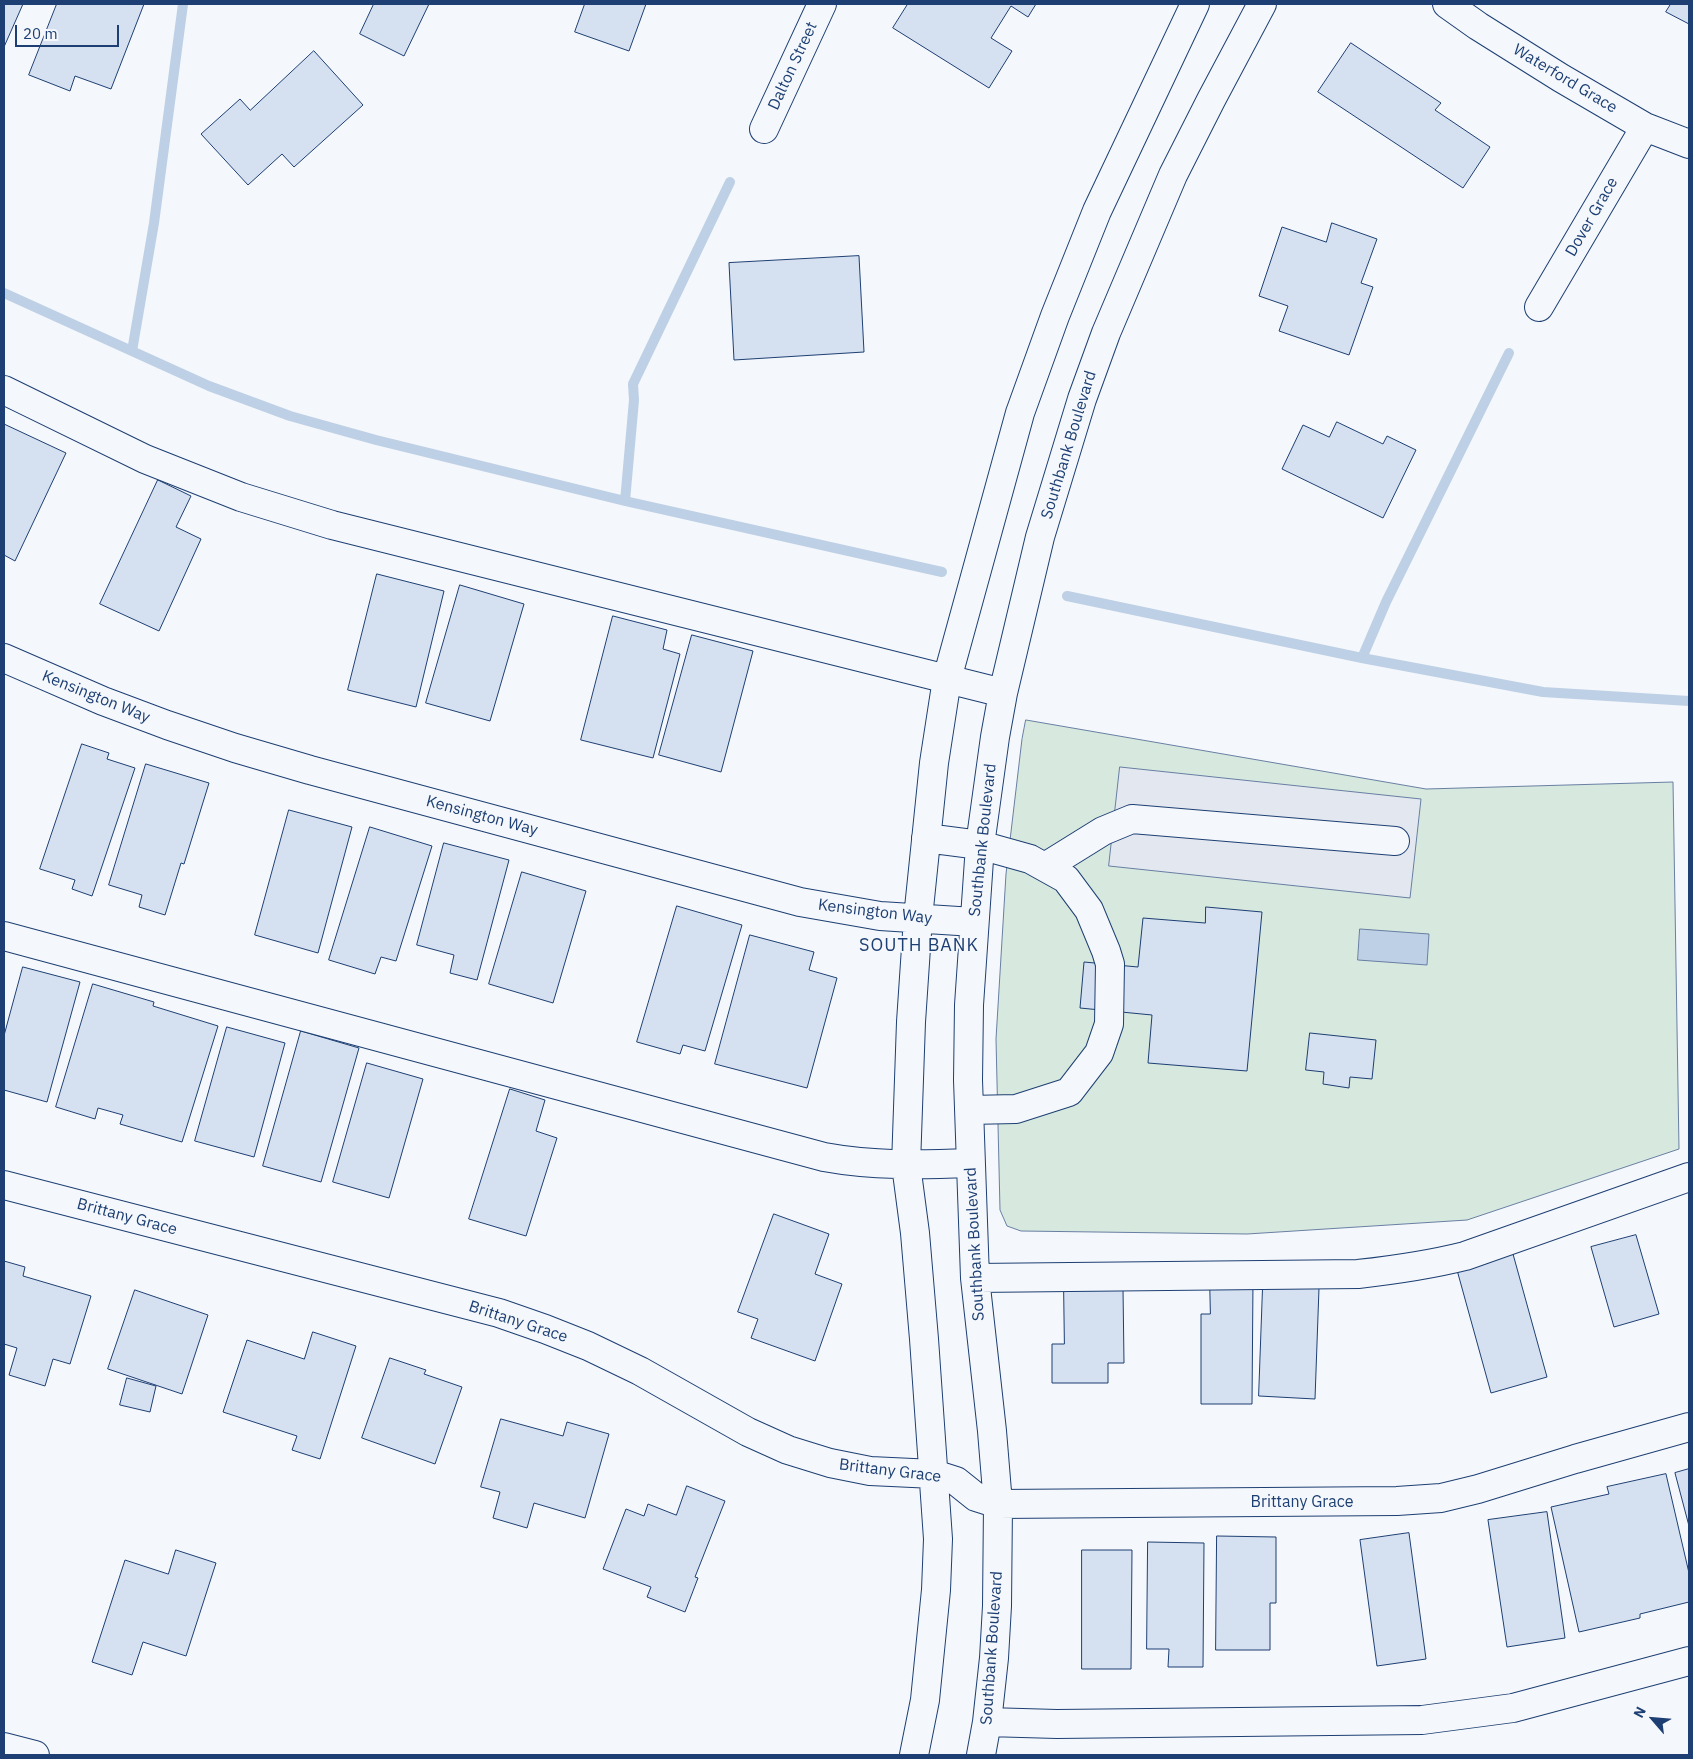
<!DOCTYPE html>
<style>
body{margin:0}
#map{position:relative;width:1693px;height:1759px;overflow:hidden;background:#f4f7fb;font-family:"IBM Plex Sans",sans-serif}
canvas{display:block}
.frame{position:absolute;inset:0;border:5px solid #1d3f73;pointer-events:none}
.north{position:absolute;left:1628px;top:1694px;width:50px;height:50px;-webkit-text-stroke:4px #f4f7fb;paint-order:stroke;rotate:297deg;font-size:14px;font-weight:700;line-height:20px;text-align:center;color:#1d3f73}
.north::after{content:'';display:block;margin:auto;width:18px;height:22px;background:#1d3f73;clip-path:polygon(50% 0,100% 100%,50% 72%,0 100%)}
.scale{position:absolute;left:15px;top:25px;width:104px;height:22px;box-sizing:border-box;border:2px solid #1d3f73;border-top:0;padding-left:6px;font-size:15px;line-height:18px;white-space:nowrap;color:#1d3f73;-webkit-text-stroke:4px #f4f7fb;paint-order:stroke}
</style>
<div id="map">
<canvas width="1693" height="1759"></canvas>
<div class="frame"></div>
<div class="north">N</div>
<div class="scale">20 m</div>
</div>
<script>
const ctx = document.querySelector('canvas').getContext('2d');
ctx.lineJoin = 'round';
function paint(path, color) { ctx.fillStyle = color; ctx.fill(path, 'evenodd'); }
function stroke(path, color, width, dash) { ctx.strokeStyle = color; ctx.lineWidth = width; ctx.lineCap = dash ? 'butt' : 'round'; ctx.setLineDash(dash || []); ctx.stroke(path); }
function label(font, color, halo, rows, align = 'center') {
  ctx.font = font + ' "IBM Plex Sans",sans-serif'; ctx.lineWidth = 4; ctx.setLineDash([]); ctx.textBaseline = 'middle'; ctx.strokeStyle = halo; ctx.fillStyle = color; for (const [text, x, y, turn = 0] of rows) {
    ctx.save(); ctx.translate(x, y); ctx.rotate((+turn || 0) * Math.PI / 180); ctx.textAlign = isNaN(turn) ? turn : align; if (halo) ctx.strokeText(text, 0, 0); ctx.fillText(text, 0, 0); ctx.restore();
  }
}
const green = new Path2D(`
 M1026,720L1426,789L1673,782L1679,1149L1467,1220L1247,1234L1021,1231L1007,1226L1000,1210L996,1039L1006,874L1022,739Z`);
paint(green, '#d7e8df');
stroke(green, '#687fa3', 1);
const parking = new Path2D(`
 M1120,767L1421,799L1410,898L1109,866Z`);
paint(parking, '#e3e8f0');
stroke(parking, '#687fa3', 1);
const water = new Path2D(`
 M1360,929L1429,934L1427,965L1358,960Z`);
paint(water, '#bed0e5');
stroke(water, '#687fa3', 1);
stroke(new Path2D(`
 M4,293L209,386L290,416L376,440L625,501L942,572
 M132,351L154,223L183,4
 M625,501L634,400L633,384L730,182
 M1067,596L1362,658L1543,692L1689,701
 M1362,658L1386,602L1509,353`), '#bed0e5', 10);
const building = new Path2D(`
 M4,4H23L4,47Z
 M57,4H144L111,89L75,76L70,91L29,75Z
 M374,4H429L404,56L360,34Z
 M585,4H646L629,51L575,32Z
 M908,4H1036L1028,17L1011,6L991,38L1012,51L989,88L893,28Z
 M1671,4H1689V24L1666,12Z
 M1351,43L1441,103L1435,110L1490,147L1463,188L1318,92Z
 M314,51L363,105L294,167L282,154L248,185L201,134L240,99L250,110Z
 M1332,223L1377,239L1361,283L1373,287L1349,355L1279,331L1288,306L1259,296L1282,227L1326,242Z
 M859,256L864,352L734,360L729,263Z
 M1337,422L1383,444L1387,436L1416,450L1383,518L1282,469L1303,425L1329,437Z
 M4,424L66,453L15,561L4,555Z
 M158,480L191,496L176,527L201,539L159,631L100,604Z
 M377,574L444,591L416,707L348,690Z
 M460,585L524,604L490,721L426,703Z
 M613,616L667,630L663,649L680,654L653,758L581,740Z
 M692,635L753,651L721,772L659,755Z
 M82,744L109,753L107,759L135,768L92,896L72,889L75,880L40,869Z
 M146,764L209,783L184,864L181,863L165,915L139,907L142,895L109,885Z
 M289,810L352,827L318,953L255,935Z
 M370,827L432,846L396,961L381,957L375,974L329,960Z
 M444,843L509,860L477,980L450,973L454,955L417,945Z
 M522,872L586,891L553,1003L489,984Z
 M677,906L742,925L705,1051L683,1045L680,1054L637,1042Z
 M1206,907L1262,912L1247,1071L1148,1063L1152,1015L1080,1008L1084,962L1138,967L1143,918L1205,923Z
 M750,935L814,952L809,970L837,978L807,1088L715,1064Z
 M23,967L80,982L47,1102L4,1090V1036Z
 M93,984L154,1002L153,1006L218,1026L182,1142L120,1124L123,1115L98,1108L95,1119L56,1107Z
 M227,1027L285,1043L254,1157L195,1141Z
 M301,1031L359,1048L321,1182L263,1166Z
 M1310,1033L1376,1040L1372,1079L1350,1077L1349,1088L1323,1084L1324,1072L1306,1070Z
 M367,1063L423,1079L389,1198L333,1182Z
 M510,1089L545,1100L536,1131L557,1138L526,1236L469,1219Z
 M774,1214L829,1234L815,1274L842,1284L815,1361L751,1338L758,1319L738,1312Z
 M1636,1235L1659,1314L1614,1327L1591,1247Z
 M1513,1254L1547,1377L1491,1393L1457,1270Z
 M4,1261L25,1267L23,1276L91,1296L70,1364L53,1359L45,1386L9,1375L17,1348L4,1344Z
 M1210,1280H1253L1252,1404H1201V1314H1210Z
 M1263,1286L1319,1288L1315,1399L1259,1396Z
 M1064,1288H1123L1124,1363H1108V1383H1052V1344H1064Z
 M135,1290L208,1315L182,1394L108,1369Z
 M313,1332L356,1346L320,1459L292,1450L297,1436L223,1412L247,1340L304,1359Z
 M390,1358L426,1370L424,1374L462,1387L435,1464L362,1438Z
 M127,1378L156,1386L150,1412L120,1405Z
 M501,1419L563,1436L567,1422L609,1434L585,1518L534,1503L527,1528L493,1518L500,1492L481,1487Z
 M1689,1469V1526L1675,1473Z
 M1666,1474L1689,1573V1602L1640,1614V1618L1579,1632L1551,1507L1609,1494L1607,1487Z
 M687,1486L725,1501L695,1577L698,1578L685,1612L647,1597L651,1587L603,1569L626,1509L644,1516L648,1504L676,1515Z
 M1547,1512L1565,1638L1507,1647L1488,1520Z
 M1409,1533L1426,1659L1377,1666L1360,1540Z
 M1217,1536L1276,1537V1603H1270V1650H1216Z
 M1148,1542L1204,1543L1203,1667H1168L1169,1649H1147Z
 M176,1550L216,1563L186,1656L143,1642L132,1675L92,1662L125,1560L168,1574Z
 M1082,1550H1132L1131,1669H1082Z`);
paint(building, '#d5e0f0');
stroke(building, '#1d3f73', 1);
const minor = new Path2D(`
 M1447,4L1478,26L1561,78L1645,127L1689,144
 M764,129L822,4
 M1539,307L1645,127
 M4,390L145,459L241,497L332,525L1003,693
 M4,658L103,701L167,725L235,748L310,770L800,902L880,916L974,922
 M926,838L980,845L1030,859L1066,879L1089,910L1106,951L1110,964L1109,1024L1099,1053L1069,1092L1016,1109L969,1110
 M1045,867L1103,831L1132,819L1395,841
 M4,936L824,1157C873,1166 921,1165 970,1163
 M4,1185L499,1313L545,1329L588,1346L640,1371L748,1432L788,1450L830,1463L870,1471L934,1474L956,1481L976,1497L998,1504L1397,1501L1441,1498L1478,1489L1575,1459L1689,1427
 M975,1278L1358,1274C1394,1270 1429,1265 1465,1256L1689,1177
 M987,1722L1057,1724L1422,1720L1513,1708L1689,1661
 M4,1747L35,1755
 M914,1755L925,1700L936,1590L938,1539L924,1339L915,1233L906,1165L911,1022L918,918L934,763L947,679L1020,413L1055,316L1097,211L1195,4
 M981,1755L987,1722L994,1658L997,1606L998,1504L992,1431L975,1278L968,1080L969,1005L980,845L995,737L1003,693L1040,537L1082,399L1106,333L1173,175L1211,100L1262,4`);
stroke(minor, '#1d3f73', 30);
stroke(minor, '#f4f7fb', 28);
label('16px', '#1d3f73', '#f4f7fb', [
 ["Dalton Street",793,66,-65],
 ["Waterford Grace",1565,79,31],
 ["Dover Grace",1592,217,-60],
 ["Southbank Boulevard",1069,445,-73],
 ["Kensington Way",96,697,22],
 ["Kensington Way",482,816,15],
 ["Southbank Boulevard",983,840,-84],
 ["Kensington Way",875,912,7],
 ["Brittany Grace",127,1217,15],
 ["Southbank Boulevard",975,1244,-93],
 ["Brittany Grace",518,1322,18],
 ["Brittany Grace",890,1471,7],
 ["Brittany Grace",1302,1502],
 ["Southbank Boulevard",992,1648,-86]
]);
ctx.letterSpacing = '1px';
label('18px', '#1d3f73', '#f4f7fb', [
 ["SOUTH BANK",919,946]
]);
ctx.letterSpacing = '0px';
</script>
